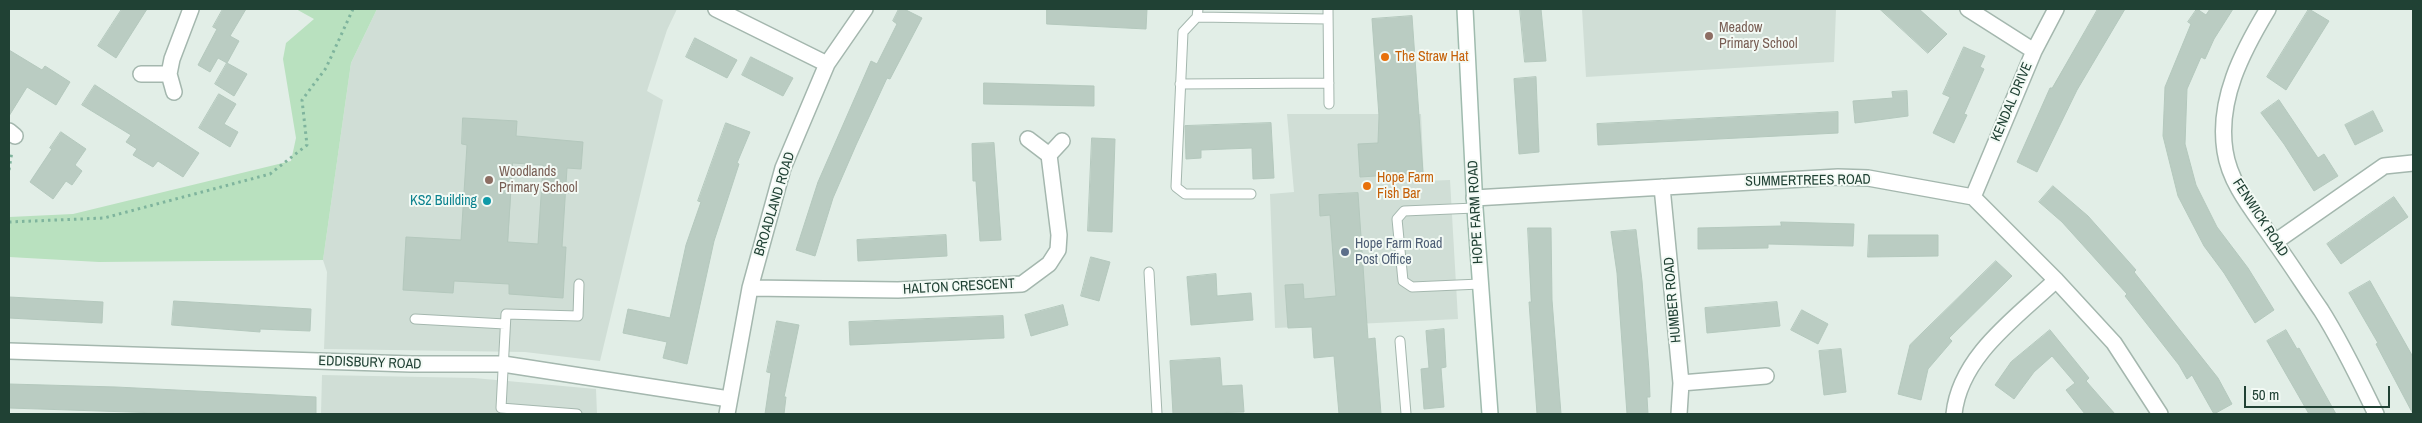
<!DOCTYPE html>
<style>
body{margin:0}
#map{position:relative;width:2422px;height:423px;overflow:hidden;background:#e2eee7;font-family:"Archivo Narrow",sans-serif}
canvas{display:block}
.frame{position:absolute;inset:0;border:10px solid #204134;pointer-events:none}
.scale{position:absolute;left:2244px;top:386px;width:146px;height:22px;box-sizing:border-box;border:2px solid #204134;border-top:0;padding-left:6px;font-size:15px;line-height:18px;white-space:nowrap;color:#204134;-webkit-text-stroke:4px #f3faf5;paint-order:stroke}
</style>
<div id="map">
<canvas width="2422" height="423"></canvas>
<div class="frame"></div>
<div class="scale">50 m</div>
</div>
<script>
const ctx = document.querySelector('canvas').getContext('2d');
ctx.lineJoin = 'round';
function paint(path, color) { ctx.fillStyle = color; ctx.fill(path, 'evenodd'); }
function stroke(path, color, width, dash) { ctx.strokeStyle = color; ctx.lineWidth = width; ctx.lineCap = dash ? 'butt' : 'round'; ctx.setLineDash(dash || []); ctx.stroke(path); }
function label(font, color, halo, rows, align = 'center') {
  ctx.font = font + ' "Archivo Narrow",sans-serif'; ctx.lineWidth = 4; ctx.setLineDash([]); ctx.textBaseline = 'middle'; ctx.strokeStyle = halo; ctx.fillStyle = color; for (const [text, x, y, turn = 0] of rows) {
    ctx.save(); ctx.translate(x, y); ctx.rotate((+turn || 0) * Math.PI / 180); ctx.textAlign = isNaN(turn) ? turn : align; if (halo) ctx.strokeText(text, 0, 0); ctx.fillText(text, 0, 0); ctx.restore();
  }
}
paint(new Path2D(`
 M377,9H677L667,30L647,91L663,100L600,361L525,352L324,349L327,272L323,260L351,63Z
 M1582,9H1836L1834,62L1586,77Z
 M1287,114H1421L1424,181L1450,180L1458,319L1275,328L1270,194L1294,192Z
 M322,375L474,378L596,389L597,414H321Z`), '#d0ded6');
paint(new Path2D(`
 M296,9H377L351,63L323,260L99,262L9,257V217L73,214L291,161L296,138L283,59L286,43L314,19Z`), '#b9e1bf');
const building = new Path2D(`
 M122,9H147L116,58L98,46Z
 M223,9H246L230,36L239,41L227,63L218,58L210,72L198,65L217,29L213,27Z
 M899,9H904L922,18L890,79L887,78L856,145L833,198L815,256L796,250L818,182L871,61L877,64L897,24L893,21Z
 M1047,9H1147L1146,29L1047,24Z
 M1520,9H1541L1546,61L1525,62Z
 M1880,9H1919L1947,34L1928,53Z
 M2098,9H2125L2077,90L2037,172L2017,162L2050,88H2052Z
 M2197,9L2206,15L2210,9H2233L2214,39L2205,59L2201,57L2187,89L2185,144L2196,185L2217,227L2248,268L2274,310L2255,323L2224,273L2204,246L2178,196L2163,136L2165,87L2191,24L2188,22Z
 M2309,9L2329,21L2286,90L2267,77Z
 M1412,16L1423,173L1360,177L1358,144L1378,143L1379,116L1372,19Z
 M695,38L737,60L727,78L686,57Z
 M1964,47L1985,56L1980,67L1984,69L1964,114L1967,115L1954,143L1933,133L1950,97L1943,94Z
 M9,50L42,70L45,66L70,82L56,105L27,87L9,116Z
 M751,57L793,78L783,96L742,75Z
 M227,63L247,74L234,96L215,84Z
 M1536,77L1539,152L1519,154L1514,79Z
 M984,83L1094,86V106L984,104Z
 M95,85L199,153L183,177L158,161L153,167L133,155L137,149L126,142L131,135L82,105Z
 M1907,91L1908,116L1855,123L1853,101L1893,98L1892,92Z
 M219,94L236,104L224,124L238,132L230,147L199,128Z
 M2279,100L2318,158L2324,154L2338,176L2314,191L2284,144L2261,113Z
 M2373,111L2383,131L2355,145L2345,125Z
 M1838,112V133L1598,145L1597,124Z
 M463,118L517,121L516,136L583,142L581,169L567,168L562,247H566L563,298L509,294V284L454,281L453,293L403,290L406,237L461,240L467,145L462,144ZM513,163L543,165L538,244L508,242Z
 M726,123L750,132L737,163L739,164L714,241L687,364L663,358L667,342L623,333L628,309L670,318L686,245L701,202L698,201Z
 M1271,123L1274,178L1253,179L1252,148L1201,150V158L1186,159L1185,126Z
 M61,132L86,149L75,165L82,171L72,185L66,181L53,199L30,182L52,149L50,148Z
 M1092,138L1115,139L1112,232L1088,231Z
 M994,143L1001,240L980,241L976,181H973L972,144Z
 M2053,186L2088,216L2136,270L2134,272L2218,378L2232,404L2214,414L2192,375L2187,379L2179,365L2125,296L2127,294L2062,222L2039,202Z
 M1358,193L1368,339L1375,338L1381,414H1339L1334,356L1314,358L1312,327L1288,328L1285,285L1303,284L1304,299L1336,296L1330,215L1320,216L1319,195Z
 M2394,197L2408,217L2341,264L2327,244Z
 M1781,222L1854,224L1853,246L1768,244V248L1698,249V228L1781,226Z
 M1528,228H1551L1552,300L1561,414H1537L1529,302H1531Z
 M1636,230L1642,281L1649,371L1650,397H1647L1648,414H1627L1617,273L1611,232Z
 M946,235L947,256L858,261L857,240Z
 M1869,235H1938V256L1868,257Z
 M1091,257L1110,262L1099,301L1081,296Z
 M1996,261L2012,276L1949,338L1952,341L1928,369L1921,400L1898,394L1910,345Z
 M1216,274L1217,296L1251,293L1253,320L1191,325L1187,277Z
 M2370,281L2413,357V414L2376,344L2378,343L2349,293Z
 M9,297L103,302L102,323L9,318Z
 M174,301L311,309L310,331L260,329V332L172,325Z
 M1777,302L1780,326L1707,333L1705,308Z
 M1063,305L1068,325L1031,336L1025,315Z
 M1802,310L1828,324L1818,344L1791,330Z
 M1003,316L1004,338L850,345L849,322Z
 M777,321L799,325L784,397H786L784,414H765L771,373L767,372Z
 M1444,329L1446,367L1441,368L1444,407L1424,409L1421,369L1429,368L1426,331Z
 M2050,330L2089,378L2086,381L2115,414H2085L2066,390L2075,383L2052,356L2034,372L2014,399L1995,385L2011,362Z
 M2286,330L2297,349L2299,348L2336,414H2309L2267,341Z
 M1841,349L1846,392L1824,395L1819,351Z
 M1220,358L1222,386L1242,385L1244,412L1173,414L1170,361Z
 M9,384L116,387L316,397V414H189L9,408Z`);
paint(building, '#baccc2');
stroke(building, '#b4c8bd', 1);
const lane = new Path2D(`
 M1198,9L1197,17L1183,32L1176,187L1185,194H1251
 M1328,9L1329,104
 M1197,17L1328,19
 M1180,84L1329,83
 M1475,208L1404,211L1397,219L1403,281L1412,287L1480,284
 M1149,272L1157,414
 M415,319L505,324
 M1400,341L1406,414
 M577,414L501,408L506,314L578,316L579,284`);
const street = new Path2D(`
 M716,9L827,64
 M1968,9L2034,51
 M2268,9C2242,52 2217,100 2225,151C2230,185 2255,213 2274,241C2290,263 2305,287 2321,310C2342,343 2359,379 2376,414
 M141,74H169
 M174,92L169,74L172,59L191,9
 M9,131L15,136
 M1049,155L1062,141
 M1662,187L1681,383L1679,414
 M1973,197L2034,51L2056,9
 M1474,198L1838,177L1868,178L1973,197L2056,280L2114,343L2160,414
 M2275,242L2384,166L2413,163
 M750,288L898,290L1022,284L1049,264L1058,250L1059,235L1049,155L1028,139
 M9,351L411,364H503L729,399
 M1681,383L1766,376
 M727,414L750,288L783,168L827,64L865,9
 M1954,414C1960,356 2017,317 2056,280`);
const secondary = new Path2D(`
 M1465,9L1475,208L1490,414`);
stroke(lane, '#a4b7ae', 11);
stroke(street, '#a4b7ae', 18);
stroke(secondary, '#9fbbae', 18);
stroke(new Path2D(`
 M9,170L12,151
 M9,222L104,218L270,174L307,145L302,100L326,68L353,9`), '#7fb49d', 3, [2.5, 4]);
stroke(lane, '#fff', 9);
stroke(street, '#fff', 15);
stroke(secondary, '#fff', 15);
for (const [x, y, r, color] of [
 [1709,36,5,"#8d6e63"],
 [1385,57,5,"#e8710a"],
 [489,180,5,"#8d6e63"],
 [1367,186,5,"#e8710a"],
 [487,201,5,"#0f9aa8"],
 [1345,252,5,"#5c6f8a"]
]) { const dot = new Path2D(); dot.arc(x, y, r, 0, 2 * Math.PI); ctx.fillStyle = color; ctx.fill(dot); stroke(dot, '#f3faf5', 2); }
label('14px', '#785e54', '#f3faf5', [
 ["Meadow",1719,28],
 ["Primary School",1719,44],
 ["Woodlands",499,172],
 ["Primary School",499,188]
], 'left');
label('14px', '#c56008', '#f3faf5', [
 ["The Straw Hat",1395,57],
 ["Hope Farm",1377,178],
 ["Fish Bar",1377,194]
], 'left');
label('14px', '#204134', '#f3faf5', [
 ["KENDAL DRIVE",2012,102,-67],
 ["SUMMERTREES ROAD",1808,181,-1],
 ["BROADLAND ROAD",775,204,-73],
 ["HOPE FARM ROAD",1476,212,-93],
 ["FENWICK ROAD",2260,218,57],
 ["HALTON CRESCENT",959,287,-3],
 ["HUMBER ROAD",1673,300,-95],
 ["EDDISBURY ROAD",370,363,2]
]);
label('14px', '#0d838f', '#f3faf5', [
 ["KS2 Building",477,201]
], 'right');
label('14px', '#4e5e75', '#f3faf5', [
 ["Hope Farm Road",1355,244],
 ["Post Office",1355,260]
], 'left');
</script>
